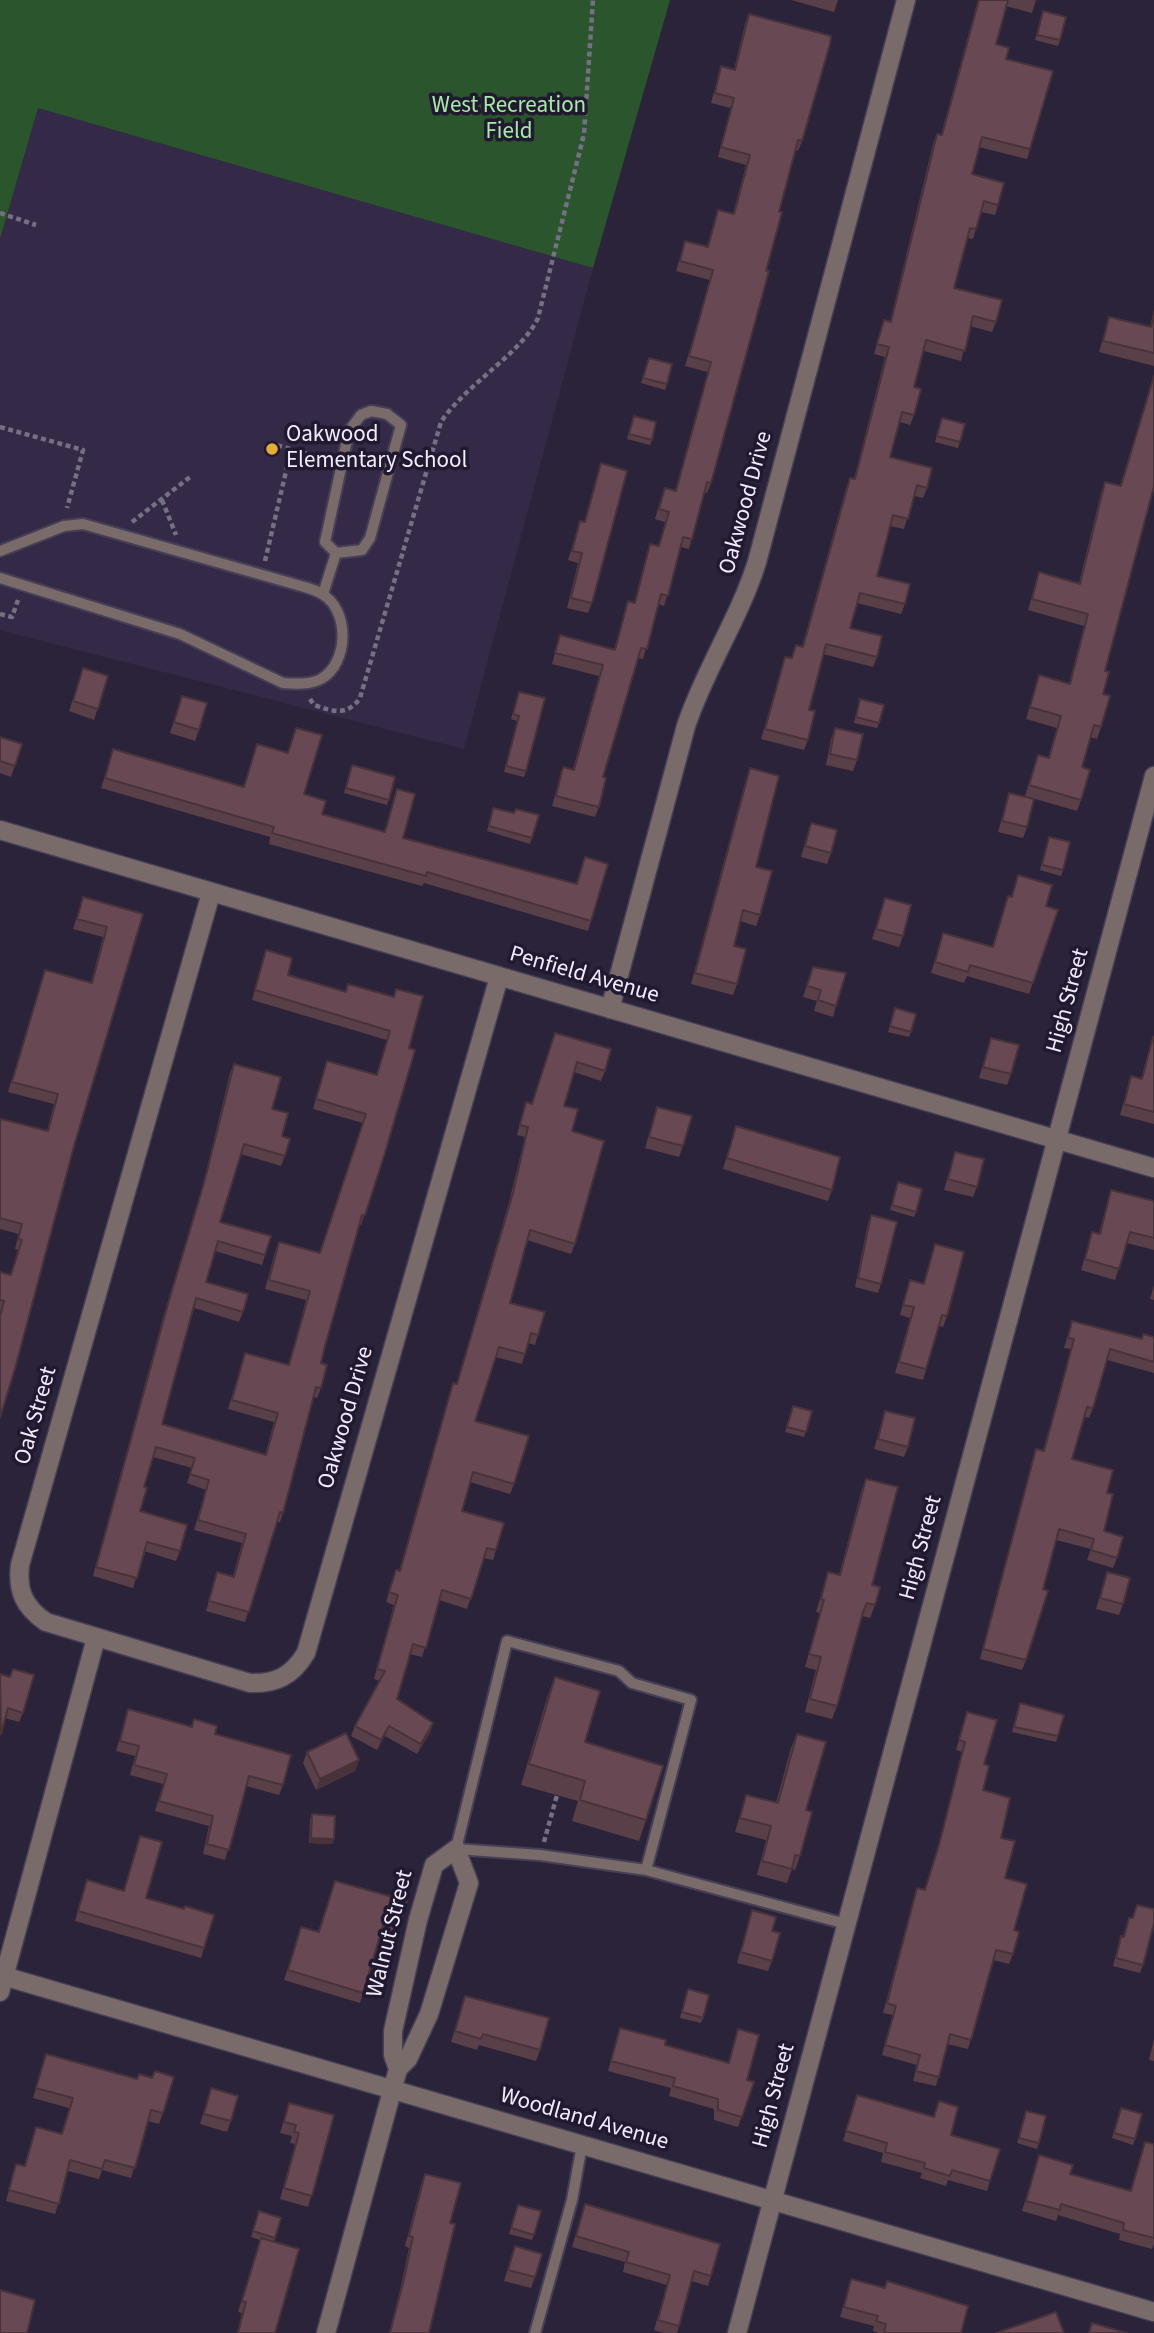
<!DOCTYPE html>
<style>
body{margin:0}
canvas{display:block;background:#2b233a}
</style>
<canvas width="1154" height="2333"></canvas>
<script>
const ctx = document.querySelector('canvas').getContext('2d');
ctx.lineJoin = 'round';
function paint(path, color) { ctx.fillStyle = color; ctx.fill(path, 'evenodd'); }
function stroke(path, color, width, dash) { ctx.strokeStyle = color; ctx.lineWidth = width; ctx.lineCap = dash ? 'butt' : 'round'; ctx.setLineDash(dash || []); ctx.stroke(path); }
function label(font, color, halo, rows, align = 'center') {
  ctx.font = font + ' "Source Sans 3",sans-serif'; ctx.lineWidth = 7; ctx.setLineDash([]); ctx.textBaseline = 'middle'; ctx.strokeStyle = halo; ctx.fillStyle = color; for (const [text, x, y, turn = 0] of rows) {
    ctx.save(); ctx.translate(x, y); ctx.rotate((+turn || 0) * Math.PI / 180); ctx.textAlign = isNaN(turn) ? turn : align; if (halo) ctx.strokeText(text, 0, 0); ctx.fillText(text, 0, 0); ctx.restore();
  }
}
paint(new Path2D(`
 M38,108L593,268L464,749L0,630V239Z`), '#342a48');
paint(new Path2D(`
 M0,0H670L593,268L38,108L0,239Z`), '#2b552d');
const service = new Path2D(`
 M371,411L387,414L401,425L370,538L362,550L336,553L325,542L349,431L361,415Z
 M0,551L64,526L83,524L301,586C308,588 316,590 322,594C350,610 349,663 321,679C310,685 295,684 283,683L180,634L0,578
 M323,594L336,553
 M646,1870L691,1700L632,1683L619,1671L507,1641L456,1849L540,1855L646,1870L846,1924
 M535,2333L572,2200L582,2145`);
const minor = new Path2D(`
 M0,830L1154,1168
 M211,893L20,1565C17,1591 24,1607 46,1622L250,1683C276,1684 292,1676 306,1653L499,977
 M610,1009L686,726C705,669 739,619 757,562L906,0
 M0,1975L1154,2312
 M0,1992L96,1638
 M326,2333L398,2069L408,2059L429,2014L469,1883L456,1849L434,1865L418,1920L393,2031V2055L398,2069
 M737,2333L1154,776`);
stroke(service, '#473f55', 14);
stroke(minor, '#473f55', 21);
stroke(new Path2D(`
 M0,213L36,225
 M0,427L83,450L67,508
 M269,443L329,460
 M162,500L176,535
 M132,522L190,477
 M265,561L291,450
 M0,614L12,617L18,600
 M310,699L314,705C332,711 347,717 360,698L441,422C466,384 522,353 538,318L584,134L593,0
 M544,1842L557,1795`), '#767084', 4.5, [5, 3.5]);
stroke(service, '#7a6b6b', 10);
stroke(minor, '#7a6b6b', 18);
paint(new Path2D(`
 M791,0H838L834,12Z
 M978,0H1036L1032,13L1006,6L996,44L1006,59L1030,149L1027,159L979,147L972,174L998,205L995,215L981,212L973,239L967,238L954,288L996,322L992,332L970,326L961,361L924,351L914,387V415L910,425L900,422L890,457L927,488L923,498L914,496L904,529L890,526L877,576L905,604L901,614L857,603L850,628L877,657L873,667L823,654L809,710L808,740L804,750L761,739L785,657L791,658L796,645L802,647L846,488L850,478L854,479L885,357L874,354L884,320L890,322L933,144L937,134L941,135Z
 M1043,11L1060,40L1058,46L1035,40Z
 M749,14L802,141L798,151L795,150L779,212L711,483L707,493L704,492L689,549L681,547L664,606L658,604L643,659L638,658L603,777L599,807L595,817L552,806L563,767L573,769L599,676L552,664L560,635L614,649L628,601L634,603L650,544L659,546L665,522L655,519L661,498L665,488L675,491L708,372L685,366L710,280L676,271L685,241L707,247L718,210L733,214L746,165L718,157L731,108L711,103L721,66L734,70L745,24Z
 M1154,309V366L1099,352L1109,317L1150,327Z
 M649,358L667,384L665,390L641,383Z
 M1154,374V486L1105,671L1101,727L1097,739L1090,737L1082,767L1081,800L1077,811L1025,796L1038,755L1048,758L1057,728L1026,719L1039,675L1069,684L1084,626L1028,610L1039,572L1079,583L1101,493L1105,482L1120,486Z
 M632,421L652,440L650,445L627,439Z
 M940,424L960,442L958,448L935,442Z
 M601,463L592,603L588,613L567,608L578,563L568,560L580,521L584,522Z
 M83,668L108,676L94,720L69,711Z
 M182,696L199,730L195,741L170,733Z
 M517,697L526,771L524,777L504,772L517,721L511,719Z
 M860,699L879,723L877,728L854,723Z
 M835,728L857,760L853,771L826,765L831,739Z
 M0,737L22,744L11,777L0,773Z
 M257,744L322,814L384,832L397,789L403,838L576,884L585,857L591,921L588,931L424,883L422,886L269,844L270,837L101,788L113,749L244,787Z
 M750,768L756,867L760,915L756,926L740,921L734,946L737,984L733,995L691,984L746,779Z
 M350,770L395,777L387,805L344,793Z
 M1009,793L1027,827L1023,838L998,832Z
 M491,813H514L539,815L530,844L487,831Z
 M811,823L831,853L827,864L801,857Z
 M1049,837L1063,870L1061,876L1040,870Z
 M1018,875L1046,906L1058,910L1029,994L967,976L964,983L931,973L943,933L992,947L1008,896L1011,897Z
 M83,897L143,914L74,1146L0,1418V1272L11,1275L18,1250L15,1249L19,1234L0,1229V1122L47,1131L54,1104L8,1092L45,970L91,983L103,937L73,929Z
 M885,898L903,936L899,947L872,939Z
 M266,950L288,975L345,992L348,984L393,997L396,989L409,1048L384,1156L361,1225L359,1224L325,1346L321,1363V1388L317,1398L314,1397L283,1513L280,1522H277L245,1622L206,1611L217,1572L233,1576L242,1543L194,1530L206,1490L187,1483L192,1468L153,1457L144,1487L140,1511L180,1551L176,1561L144,1551L133,1588L93,1576L164,1314L201,1193L230,1073L234,1064L272,1109L282,1136L285,1156L281,1166L241,1154L220,1222L265,1255L262,1265L215,1251L206,1282L243,1312L239,1322L194,1308L162,1424L265,1455L274,1422L228,1409L242,1363L245,1353L289,1365L306,1300L265,1289L275,1252L279,1242L320,1253L363,1123L313,1109L324,1070L327,1061L377,1075L387,1040L252,1000Z
 M813,967L836,1006L833,1017L814,1011L817,1001L803,997Z
 M895,1008L911,1032L909,1037L888,1032Z
 M555,1033L605,1071L601,1081L574,1072L564,1106L572,1131L575,1244L571,1254L527,1240L510,1303L538,1335L535,1345L528,1343L522,1364L495,1357L475,1421L514,1484L510,1494L470,1482L462,1511L496,1550L493,1560L484,1558L467,1609L439,1600L422,1657L410,1654L397,1699L433,1723L430,1733L417,1754L385,1736L377,1750L351,1736L355,1726L380,1681L374,1679L394,1605L386,1602L396,1570L399,1571L450,1393L453,1383L457,1384L509,1202L525,1137L517,1135L523,1112L526,1102L532,1104Z
 M1153,1037H1154V1124L1120,1115L1131,1076L1141,1079Z
 M991,1038L1011,1074L1007,1085L979,1078Z
 M657,1107L683,1146L679,1157L645,1148Z
 M736,1126L832,1190L828,1201L723,1169Z
 M955,1152L977,1187L973,1197L944,1190Z
 M898,1182L916,1212L914,1217L890,1210Z
 M1111,1190L1154,1201V1250L1127,1243L1115,1280L1081,1270L1092,1232L1099,1233Z
 M871,1215L881,1284L878,1293L855,1287L868,1223Z
 M935,1244L947,1316L943,1327L939,1326L923,1380L895,1373L910,1318L900,1315L910,1280L923,1284Z
 M1154,1285V1300L1150,1299Z
 M1072,1321L1141,1339L1154,1337V1373L1107,1360L1093,1408L1089,1418L1084,1417L1072,1459L1107,1493L1104,1531L1117,1558L1113,1568L1087,1560L1091,1549L1056,1540L1043,1589L1026,1660L1022,1670L980,1659L1033,1459L1036,1449L1043,1450L1058,1398L1071,1349L1064,1348Z
 M793,1406L812,1411L804,1437L785,1432Z
 M885,1411L908,1447L904,1457L874,1449Z
 M866,1479L872,1585L875,1605L870,1618L863,1616L860,1620L837,1706L832,1719L805,1712L816,1670L805,1667L820,1613L816,1612L824,1585L828,1572L839,1575L861,1492Z
 M1107,1572L1123,1604L1119,1615L1096,1609Z
 M0,1674L23,1713L19,1722L5,1718L0,1736Z
 M555,1677L585,1742L646,1820L639,1841L572,1821L578,1801L521,1785L547,1698Z
 M1018,1708L1058,1736L1056,1742L1012,1732Z
 M128,1709L192,1727L194,1719L215,1734L283,1785L279,1795L246,1786L225,1860L203,1854L209,1826L155,1811L163,1784L130,1775L135,1756L116,1751Z
 M967,1712L984,1764L983,1790L1001,1838L1005,1878L1014,1930L1013,1954L1009,1964L993,1960L968,2049L947,2044L936,2086L913,2081L917,2065L882,2055L893,2015L883,2013L914,1898L917,1888L925,1890L936,1855L962,1752L956,1750Z
 M797,1734L806,1810L800,1856L795,1870L792,1869L787,1883L757,1875L766,1840L735,1832L746,1795L776,1803L791,1748Z
 M307,1752L359,1760L355,1771L316,1790L303,1763Z
 M312,1814L334,1839L332,1844L309,1843L310,1820Z
 M140,1836L146,1898L184,1909L204,1948L201,1958L75,1921L87,1880L124,1891Z
 M335,1881L399,1927L396,1936L381,1932L360,2003L284,1980L301,1927L318,1932Z
 M1137,1905L1143,1965L1140,1973L1113,1966L1121,1936H1123L1129,1918H1132Z
 M752,1910L772,1931V1961L768,1971L737,1963Z
 M686,1995L703,2018L701,2023L680,2018Z
 M465,1996L540,2050L536,2061L479,2045L477,2050L451,2042Z
 M620,2028L665,2045L728,2063L738,2029L747,2080L754,2082L738,2127L714,2120V2109L669,2096L671,2088L608,2071Z
 M1154,2039V2061L1149,2060Z
 M46,2054L163,2113L159,2124L148,2121L131,2178L102,2170L99,2179L68,2171L55,2214L6,2201L16,2164L24,2166L36,2127L62,2134L69,2108L33,2098Z
 M211,2088L231,2121L227,2132L200,2124Z
 M857,2095L933,2117L939,2101L951,2135L990,2181L987,2191L948,2180L946,2186L920,2178L922,2173L881,2162L883,2153L843,2141Z
 M289,2103L334,2115L308,2207L280,2199L295,2144L290,2143L292,2136L280,2133Z
 M1121,2108L1142,2114L1133,2145L1112,2138Z
 M1024,2116L1039,2143L1037,2149L1017,2143Z
 M1145,2142L1154,2144V2244L1152,2249L1119,2240L1120,2234L1058,2215L1056,2221L1022,2211L1039,2155L1070,2174L1130,2191Z
 M425,2174L450,2223L429,2333H389L400,2290L409,2248L405,2246L421,2185Z
 M585,2204L711,2276L708,2286L691,2281L677,2333H664L654,2330L667,2285L623,2272L625,2262L572,2247Z
 M518,2205L541,2211L532,2240L509,2234Z
 M259,2211L281,2218L274,2242L275,2333H237L242,2313L238,2312L260,2240L251,2237Z
 M515,2246L535,2277L531,2288L504,2281Z
 M851,2279L884,2288L887,2281L961,2333H879L873,2331L874,2326L840,2317Z`), '#593f47');
paint(new Path2D(`
 M433,1723L430,1733L417,1754L421,1744Z
 M389,1726L385,1736L377,1750L381,1740Z
 M359,1760L355,1771L316,1790L320,1779Z
 M311,1838L334,1839L332,1844L309,1843Z`), '#49333a');
const building = new Path2D(`
 M979,0H1008L996,44L1009,48L1006,59L1053,71L1030,149L982,137L972,174L1004,183L998,205L984,201L976,229L970,228L954,288L1002,300L996,322L973,316L965,351L926,340L914,387L921,389L914,415L902,412L890,457L932,468L927,488L917,485L908,519L893,515L877,576L910,584L905,604L860,593L850,628L882,636L877,657L826,644L809,710L815,711L808,740L765,729L785,657L792,658L796,645L803,647L850,478L855,479L889,347L877,344L884,320L891,322L937,134L942,135Z
 M1043,11L1066,17L1060,40L1037,35Z
 M749,14L831,36L830,44L802,141L798,140L779,212H782L766,271H769L711,483L707,482L692,539L683,537L668,596L661,594L647,649L641,648L603,777L606,778L599,807L556,796L563,767L574,770L603,665L555,653L560,635L615,650L628,601L635,603L650,544L659,546L669,512L659,509L665,488L676,491L711,362L689,356L713,270L680,261L685,241L708,247L718,210L734,214L750,155L721,147L734,98L715,93L721,66L735,70Z
 M1154,314V353L1103,341L1109,317L1151,327Z
 M649,358L672,364L667,384L643,378Z
 M1154,376V486L1105,671L1109,672L1103,694L1110,696L1101,727L1094,725L1082,767L1090,770L1081,800L1029,785L1038,755L1049,758L1061,716L1030,707L1039,675L1070,684L1088,614L1032,599L1039,572L1080,584L1105,482L1121,486Z
 M634,416L656,422L652,440L629,434Z
 M942,418L965,424L960,442L937,436Z
 M601,463L627,471L592,603L571,598L582,553L572,551L580,521L585,522Z
 M83,668L108,676L98,709L73,701Z
 M519,692L545,698L526,771L506,766L519,716L513,714Z
 M182,696L207,703L199,730L174,722Z
 M860,699L884,705L879,723L856,717Z
 M296,728L322,735L304,794L326,801L322,814L385,832L397,789L415,794L403,838L577,884L585,857L608,864L591,921L427,872L426,876L272,833L274,827L105,778L113,749L244,787L257,744L288,753Z
 M835,728L863,734L857,760L830,754Z
 M0,737L22,744L15,766L0,761Z
 M352,765L395,777L389,800L346,788Z
 M750,768L779,776L756,867L772,871L760,915L743,910L734,946L746,949L737,984L695,973Z
 M1009,793L1034,799L1027,827L1002,821Z
 M493,808L514,813L516,809L539,815L532,838L489,826Z
 M811,823L837,830L831,853L805,846Z
 M1049,837L1070,842L1063,870L1042,865Z
 M1018,875L1052,885L1046,906L1058,910L1033,983L970,965L968,972L935,962L943,933L993,947L1008,896L1012,897Z
 M83,897L143,914L74,1146L16,1365L0,1418V1316L4,1301L0,1300V1272L11,1275L22,1240L18,1239L22,1224L0,1218V1123L1,1119L48,1131L58,1094L12,1082L45,970L92,983L107,927L77,919Z
 M885,898L911,905L903,936L876,929Z
 M266,950L292,958L288,975L346,992L348,984L394,997L396,989L423,996L409,1048L415,1050L384,1156L365,1215H362L325,1346L321,1363L327,1365L321,1388L316,1387L283,1513L280,1512L249,1612L209,1601L217,1572L234,1577L246,1534L198,1520L209,1480L190,1474L195,1458L156,1447L144,1487L147,1488L140,1511L187,1525L180,1551L147,1542L137,1578L96,1567L168,1304L204,1183L234,1064L281,1077L272,1109L288,1113L282,1136L290,1139L285,1156L244,1144L220,1222L271,1236L265,1255L218,1241L206,1282L248,1294L243,1312L196,1298L162,1424L266,1455L278,1413L232,1400L245,1353L289,1365L310,1291L269,1280L279,1242L320,1253L366,1114L316,1099L327,1061L377,1075L390,1031L255,990Z
 M813,967L846,973L836,1006L818,1000L821,990L807,986Z
 M895,1008L916,1014L911,1032L890,1026Z
 M555,1033L611,1049L605,1071L577,1062L564,1106L578,1109L572,1131L604,1141L575,1244L530,1230L510,1303L545,1312L538,1335L531,1333L525,1354L499,1347L475,1421L529,1436L514,1484L473,1472L462,1511L504,1523L496,1550L487,1548L471,1599L442,1590L426,1648L413,1644L397,1699L433,1723L421,1744L389,1726L381,1740L355,1726L385,1671L377,1669L398,1595L389,1592L396,1570L400,1571L453,1383L457,1384L513,1193L528,1127L520,1125L526,1102L532,1104Z
 M1153,1037H1154V1112L1124,1104L1131,1076L1142,1079Z
 M991,1038L1019,1045L1011,1074L983,1067Z
 M657,1107L692,1116L683,1146L649,1137Z
 M736,1126L840,1157L832,1190L727,1158Z
 M955,1152L984,1159L977,1187L948,1179Z
 M898,1182L922,1189L916,1212L892,1205Z
 M1111,1190L1154,1201V1238L1130,1232L1119,1269L1085,1259L1092,1232L1100,1234Z
 M871,1215L897,1222L881,1284L858,1278Z
 M935,1244L964,1252L947,1316L942,1315L926,1369L899,1362L914,1307L903,1305L910,1280L924,1284Z
 M1072,1321L1142,1339L1143,1334L1154,1337V1362L1110,1349L1093,1408L1087,1407L1072,1459L1113,1470L1107,1493L1113,1494L1104,1531L1123,1537L1117,1558L1091,1550L1094,1539L1059,1529L1043,1589L1048,1591L1026,1660L983,1649L1036,1449L1044,1451L1061,1388L1074,1339L1068,1338Z
 M793,1406L812,1411L806,1432L787,1427Z
 M885,1411L915,1418L908,1447L878,1439Z
 M866,1479L898,1487L872,1585L880,1587L875,1605L867,1603L863,1612L837,1706L810,1699L821,1657L809,1654L824,1600L821,1599L828,1572L840,1575Z
 M1107,1572L1130,1578L1123,1604L1100,1598Z
 M13,1669L34,1675L23,1713L8,1708L1,1734L0,1674L10,1677Z
 M555,1677L600,1691L585,1742L663,1766L646,1820L580,1800L585,1781L529,1764Z
 M1020,1703L1064,1715L1058,1736L1014,1727Z
 M128,1709L192,1727L194,1719L217,1726L215,1734L291,1755L283,1785L249,1776L229,1850L207,1844L213,1816L159,1801L167,1774L134,1765L139,1746L120,1741Z
 M967,1712L997,1720L984,1764L989,1766L983,1790L1010,1798L1001,1838L1015,1841L1005,1878L1027,1884L1014,1930L1019,1932L1013,1954L996,1950L971,2040L950,2034L939,2077L916,2071L920,2055L885,2045L896,2006L887,2003L917,1888L925,1890L939,1845L965,1742L959,1740Z
 M346,1733L359,1760L320,1779L307,1752Z
 M797,1734L826,1742L806,1810L812,1812L800,1856L795,1855L792,1869L762,1861L771,1826L740,1818L746,1795L778,1803Z
 M312,1814L335,1816L334,1839L311,1838Z
 M140,1836L162,1842L146,1898L184,1909L185,1906L214,1915L204,1948L78,1911L87,1880L124,1891Z
 M335,1881L407,1901L399,1927L384,1922L363,1993L288,1970L301,1927L319,1932Z
 M1137,1905L1154,1909V1923L1143,1965L1116,1958L1121,1936L1124,1937L1129,1918H1133Z
 M752,1910L776,1917L772,1931L780,1933L772,1961L741,1952Z
 M688,1989L709,1995L703,2018L682,2012Z
 M465,1996L549,2018L540,2050L483,2034L481,2039L455,2031Z
 M620,2028L666,2040L665,2045L729,2063L738,2029L759,2035L747,2080L754,2082L742,2117L718,2110V2099L673,2086L675,2078L611,2061Z
 M46,2054L137,2079L139,2074L152,2078L155,2071L174,2077L163,2113L151,2110L135,2168L105,2160L102,2169L70,2160L59,2204L9,2190L16,2164L25,2166L36,2127L62,2134L73,2098L36,2088Z
 M211,2088L238,2096L231,2121L204,2114Z
 M857,2095L934,2117L939,2101L958,2107L951,2135L1000,2149L990,2181L952,2170L950,2176L924,2168L925,2163L885,2152L887,2143L846,2131Z
 M289,2103L334,2115L312,2196L284,2188L299,2133L294,2132L296,2125L284,2122Z
 M1121,2108L1142,2114L1135,2139L1114,2133Z
 M1026,2111L1046,2116L1039,2143L1019,2138Z
 M1145,2142L1154,2144V2238L1123,2230L1124,2223L1061,2204L1060,2210L1026,2201L1039,2155L1073,2165L1070,2174L1131,2191Z
 M425,2174L461,2183L450,2223L455,2224L429,2333H390L404,2279L413,2237L409,2236Z
 M585,2204L720,2244L711,2276L694,2271L679,2326L658,2320L670,2275L626,2262L629,2252L576,2236Z
 M518,2205L541,2211L534,2235L511,2228Z
 M259,2211L281,2218L275,2238L253,2231Z
 M261,2238L299,2249L275,2333H238L246,2302L242,2301Z
 M515,2246L542,2254L535,2277L508,2270Z
 M851,2279L885,2288L887,2281L968,2306L961,2333H884L886,2324L876,2321L878,2316L844,2307Z
 M0,2290L35,2300L27,2333H0Z
 M1056,2312L1064,2333H996Z
 M1092,2323L1127,2333H1089Z`);
paint(building, '#684953');
stroke(building, '#49333a', 2);
for (const [x, y, r, color] of [
 [272,449,7,"#e3ae35"]
]) { const dot = new Path2D(); dot.arc(x, y, r, 0, 2 * Math.PI); ctx.fillStyle = color; ctx.fill(dot); stroke(dot, '#211930', 2.5); }
label('23px', '#a8e9a8', '#211930', [
 ["West Recreation",509,107],
 ["Field",509,133]
]);
label('23px', '#f1ecfd', '#211930', [
 ["Oakwood",286,436],
 ["Elementary School",286,462]
], 'left');
label('23px', '#f1ecfd', '#211930', [
 ["Oakwood Drive",747,503,-75],
 ["Penfield Avenue",584,976,16],
 ["High Street",1069,1001,-75],
 ["Oak Street",37,1416,-74],
 ["Oakwood Drive",347,1418,-74],
 ["High Street",922,1548,-75],
 ["Walnut Street",391,1934,-76],
 ["High Street",775,2096,-75],
 ["Woodland Avenue",584,2120,16]
]);
</script>
